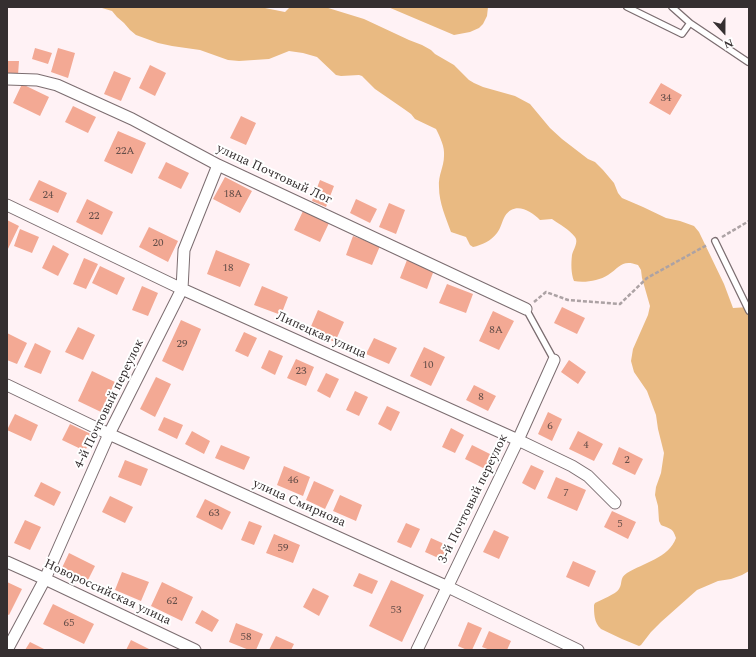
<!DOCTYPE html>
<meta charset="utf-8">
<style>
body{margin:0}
#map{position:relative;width:756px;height:657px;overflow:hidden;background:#fff2f5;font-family:Spectral,serif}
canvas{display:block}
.frame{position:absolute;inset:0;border:8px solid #352f30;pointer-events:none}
.north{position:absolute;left:704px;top:12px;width:40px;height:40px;-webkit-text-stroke:3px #fff;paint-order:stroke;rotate:159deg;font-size:11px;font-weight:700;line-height:16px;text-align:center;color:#352f30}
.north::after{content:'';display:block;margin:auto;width:14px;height:18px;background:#352f30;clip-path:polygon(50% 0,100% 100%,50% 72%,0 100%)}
</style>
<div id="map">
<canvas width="756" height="657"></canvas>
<div class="frame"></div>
<div class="north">N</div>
</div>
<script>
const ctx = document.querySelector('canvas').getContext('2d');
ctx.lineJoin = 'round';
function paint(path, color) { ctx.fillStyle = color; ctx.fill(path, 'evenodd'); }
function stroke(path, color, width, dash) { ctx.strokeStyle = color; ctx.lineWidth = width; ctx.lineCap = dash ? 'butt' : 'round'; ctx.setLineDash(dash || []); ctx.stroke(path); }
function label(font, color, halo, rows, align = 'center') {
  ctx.font = font + ' Spectral,serif'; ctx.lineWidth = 4; ctx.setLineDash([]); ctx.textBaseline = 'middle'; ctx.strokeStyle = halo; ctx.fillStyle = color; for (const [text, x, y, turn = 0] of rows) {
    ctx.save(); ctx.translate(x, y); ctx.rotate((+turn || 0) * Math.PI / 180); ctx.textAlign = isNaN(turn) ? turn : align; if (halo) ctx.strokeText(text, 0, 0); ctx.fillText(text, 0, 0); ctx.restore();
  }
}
paint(new Path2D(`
 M83,7H260L285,12L290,7H325L364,19L409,40L422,45L431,50L435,54L454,65L469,80L474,83L483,87L515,96L530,104L550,128L562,139L588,159L595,162L603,170L614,183L618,193L622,198L643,207L666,218L680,221L694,226L699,232L724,284L733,308L749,307V571L742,575L731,579L718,581L697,590L661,622L651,632L641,645L639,646L622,639L601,629C594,623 594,613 594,605L595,603C601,600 616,594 619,589C623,583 619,578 627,573C643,563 669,558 676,538C673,528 670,529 661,525L659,521L658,506L655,495L656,487L661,473L664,453L658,429L656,415L647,391L634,372L631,361L633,349L648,315L650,306L642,278L641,270L638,265C622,259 620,267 608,275C599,281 584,283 574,281C571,274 571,263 572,255C573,250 579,242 575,237C570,230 559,224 552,219L540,220C531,211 515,201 505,216C502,221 501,228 497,233C491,241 482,245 473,247L470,245L466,237L451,232C446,218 439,203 439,187C438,175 444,167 444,156C445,147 440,137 436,129L415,119L411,114L404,109L375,89L362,76L359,75L341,76L336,75L317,57L303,53L289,51L269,59L239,61L228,60L200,50L172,46L158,43L136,35L130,30L124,23L117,17L112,11L102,8Z
 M388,7H488L487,16L483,24L479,28L470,32L454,35Z`), '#e9ba82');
paint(new Path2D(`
 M35,48L52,53L48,64L32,59Z
 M58,48L75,53L68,78L51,72Z
 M7,61H19L18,75H7Z
 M150,65L166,73L155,96L139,88Z
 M114,71L131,78L121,101L104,94Z
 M661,83L682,95L670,115L649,103Z
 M22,84L49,97L40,116L13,103Z
 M73,106L96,117L88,133L65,122Z
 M241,116L256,123L246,145L230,138Z
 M118,131L146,143L132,174L104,161Z
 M166,162L189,173L181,189L158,178Z
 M225,177L252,191L240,213L213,199Z
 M39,180L67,193L58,213L29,200Z
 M320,180L334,186L326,207L312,201Z
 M87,199L113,212L102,235L76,222Z
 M356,199L377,209L370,223L350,213Z
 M389,203L405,210L396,234L379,227Z
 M303,211L329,223L320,242L294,230Z
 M7,220L19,226L7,251Z
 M149,227L178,241L168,262L139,247Z
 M20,229L39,237L32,253L14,246Z
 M353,236L380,246L372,265L346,255Z
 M53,245L69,254L58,276L42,268Z
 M216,250L250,264L240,287L207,274Z
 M84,258L98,264L86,289L73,284Z
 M407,260L434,270L427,289L400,278Z
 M100,266L125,278L117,295L92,283Z
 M447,284L473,294L466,313L439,303Z
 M142,286L158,293L148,316L132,310Z
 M262,286L288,297L281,315L254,305Z
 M562,307L585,318L577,334L554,323Z
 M318,310L344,322L335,342L309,331Z
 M493,311L514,321L499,350L479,341Z
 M181,320L201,329L183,371L162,361Z
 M78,327L95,335L83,360L65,352Z
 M244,332L257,338L248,357L235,351Z
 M7,333L27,343L17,364L7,360Z
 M374,338L397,348L389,364L366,354Z
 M35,343L51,351L41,374L24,367Z
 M424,347L445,357L431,386L410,376Z
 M269,350L283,356L275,375L261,368Z
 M296,359L314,367L306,386L287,378Z
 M569,360L586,372L578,384L561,372Z
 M92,371L115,382L101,412L78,401Z
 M326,373L339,379L330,398L317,391Z
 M156,377L171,384L155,417L140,409Z
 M474,385L496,396L488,411L466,400Z
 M355,391L368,397L359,416L346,410Z
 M387,406L400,412L391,431L378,424Z
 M548,412L562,419L552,441L538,434Z
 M15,414L38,425L31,441L7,430Z
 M164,417L183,425L177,439L158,430Z
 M70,424L93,435L85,451L62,440Z
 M451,428L464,435L455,453L442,447Z
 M192,431L210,441L204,454L185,444Z
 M578,431L603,444L594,461L569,449Z
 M221,445L250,457L244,470L215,458Z
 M472,445L492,455L485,469L465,459Z
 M619,447L643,459L635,475L612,464Z
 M125,460L148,469L141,486L118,477Z
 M531,465L544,471L535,490L522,483Z
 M284,466L310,477L303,496L277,485Z
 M556,477L586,490L577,511L547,498Z
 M314,481L334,490L325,509L306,500Z
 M41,482L61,492L54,506L34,496Z
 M340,495L362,505L356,521L333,511Z
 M110,496L133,507L125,523L102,512Z
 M205,499L231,512L222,530L196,517Z
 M612,511L636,522L628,539L604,527Z
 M25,520L41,527L30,550L14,543Z
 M249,521L262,526L254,545L241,540Z
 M406,523L420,529L411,548L397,542Z
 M494,530L509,537L499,559L483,552Z
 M274,534L300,545L293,563L266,553Z
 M431,538L451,547L445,561L425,552Z
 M69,553L95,566L86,584L60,572Z
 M573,561L596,571L589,587L566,577Z
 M122,572L149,582L141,601L115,590Z
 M359,573L378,581L372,594L353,586Z
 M391,580L424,595L402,642L369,626Z
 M7,582L22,589L9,615L7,614Z
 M162,582L193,597L182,621L151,606Z
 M313,588L329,596L319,616L303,607Z
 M53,604L94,624L84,644L43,624Z
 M202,610L219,620L212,632L195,623Z
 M468,622L482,628L472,650H467L458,646Z
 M236,623L263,634L256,650H249L229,642Z
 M489,631L511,641L507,650H490L482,647Z
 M276,636L294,644L291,650H269Z
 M131,640L151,650H126Z
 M30,642L46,650H25Z`), '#f3a994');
const service = new Path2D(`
 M627,7L682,34L690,23L672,7
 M690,23L748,62
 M715,241L749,311
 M526,309L554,360`);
const minor = new Path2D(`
 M7,79L37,80L57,85L132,119L218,165L526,309
 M7,205L182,289L518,440L572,466L588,476L615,503
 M7,385L109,434L448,587L578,650
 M7,562L45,579L195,650
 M7,650L45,579L109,434L182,289L184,250L218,165
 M417,650L518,440L554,360`);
stroke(service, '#7b6d70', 8);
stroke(minor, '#7b6d70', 13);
stroke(new Path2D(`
 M722,237L749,221
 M534,302L546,292L568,300L620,304L647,278L707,245`), '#aca2a4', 2.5, [4, 2]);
stroke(service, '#fff', 5.5);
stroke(minor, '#fff', 11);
label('11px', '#644e49', null, [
 ["34",666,99],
 ["22А",125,152],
 ["18А",233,195],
 ["24",48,196],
 ["22",94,217],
 ["20",158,244],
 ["18",228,269],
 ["8А",496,331],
 ["29",182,345],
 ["10",428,366],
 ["23",301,372],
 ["8",481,398],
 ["6",550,427],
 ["4",586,446],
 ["2",627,461],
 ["46",293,481],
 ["7",566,494],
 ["63",214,514],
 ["5",620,525],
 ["59",283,549],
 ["62",172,602],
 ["53",396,611],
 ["65",69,624],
 ["58",246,638]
]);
label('13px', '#352f30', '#fff', [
 ["улица Почтовый Лог",274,175,25],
 ["Липецкая улица",321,336,24],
 ["4-й Почтовый переулок",110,404,-64],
 ["3-й Почтовый переулок",474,499,-64],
 ["улица Смирнова",299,504,24],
 ["Новороссийская улица",107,593,25]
]);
</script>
